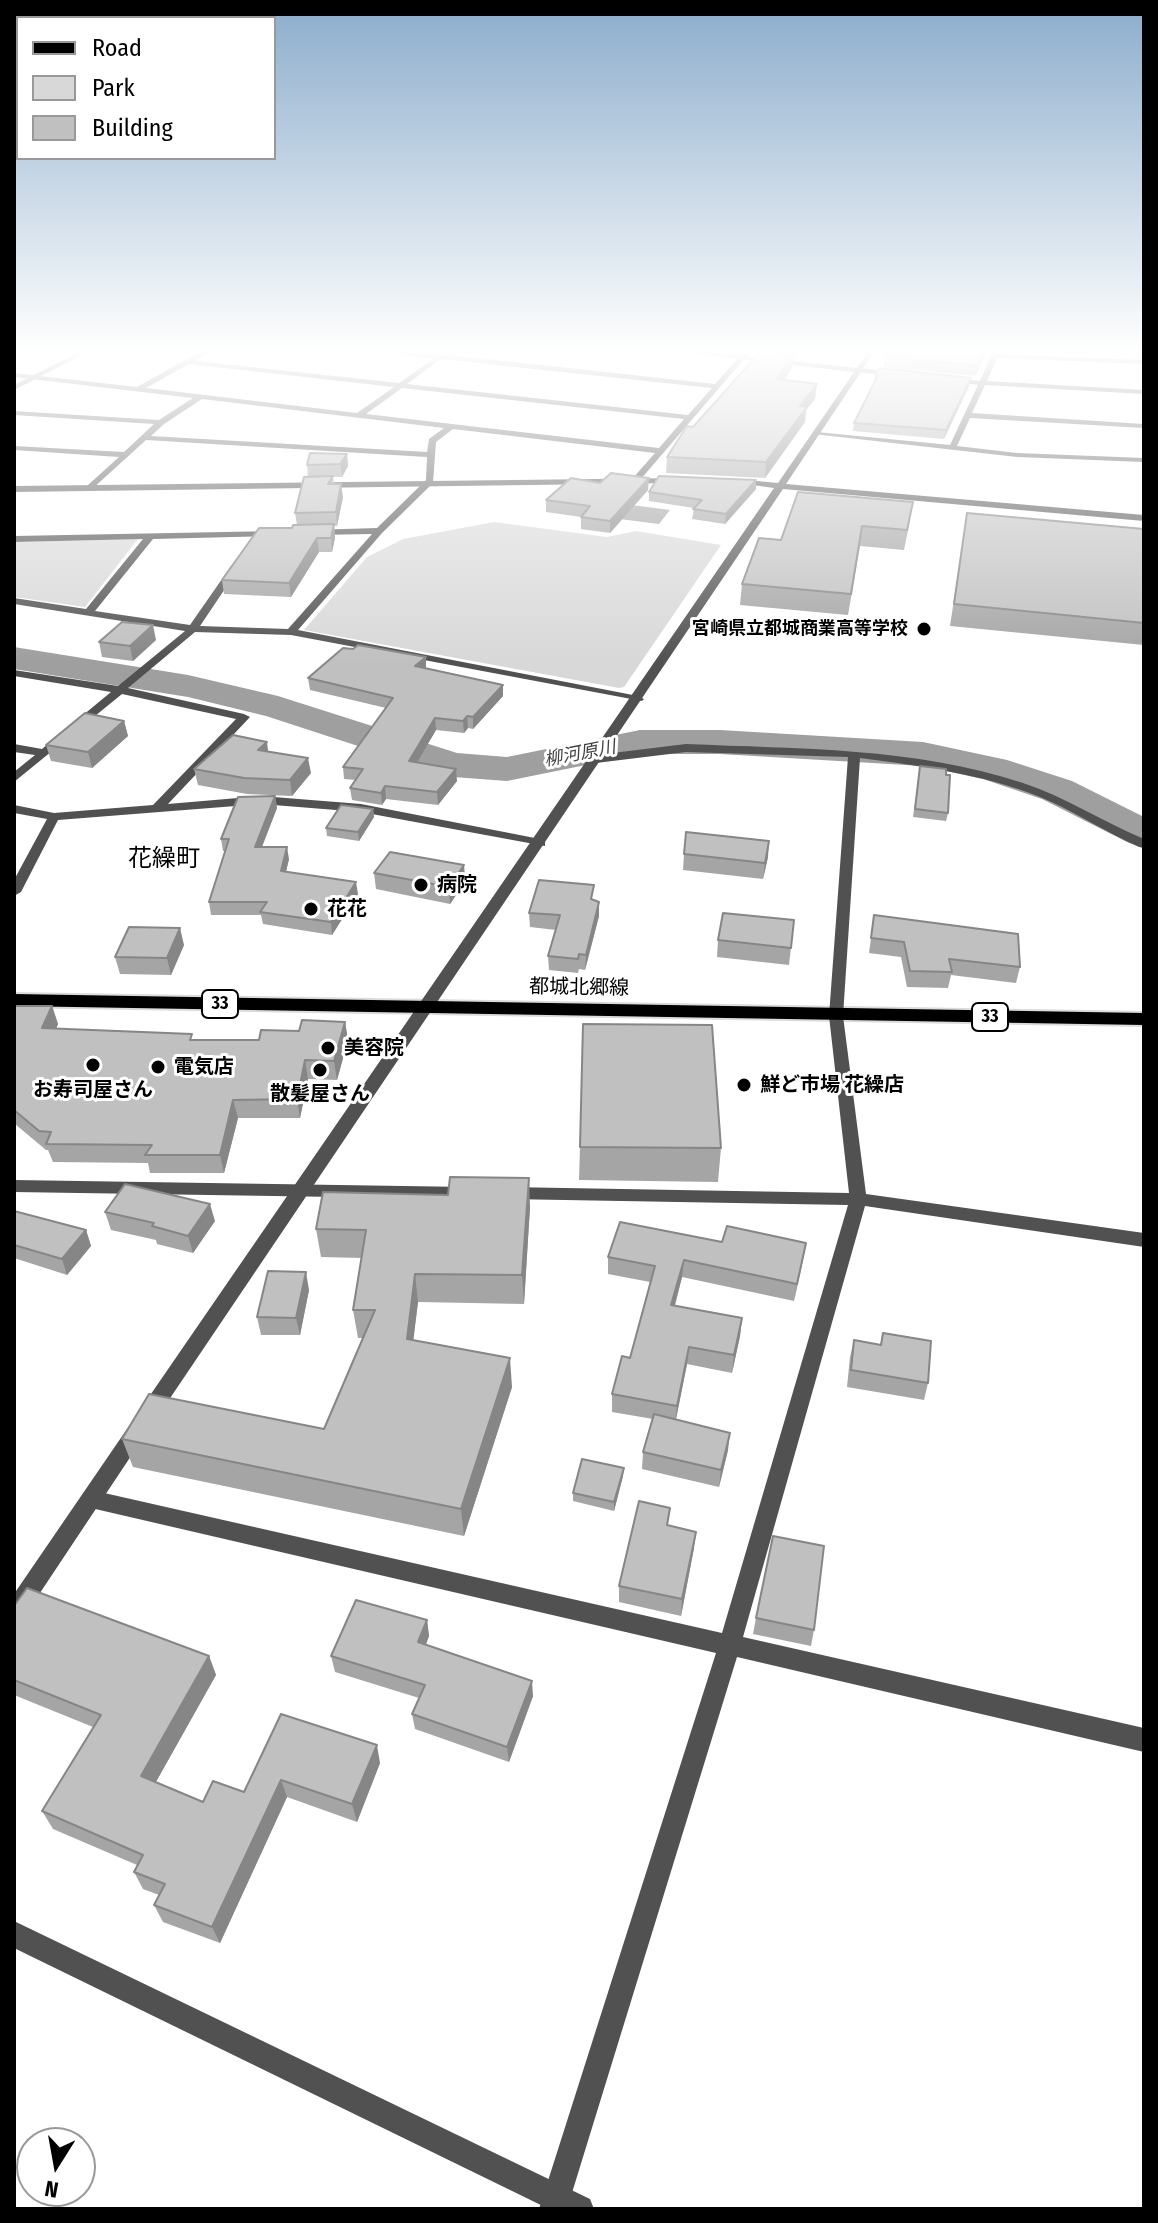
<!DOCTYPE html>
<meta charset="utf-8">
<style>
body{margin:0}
#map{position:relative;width:1158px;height:2223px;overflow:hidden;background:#fff;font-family:"Fira Sans Condensed",sans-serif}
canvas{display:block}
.frame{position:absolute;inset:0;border:16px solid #000;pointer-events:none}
.legend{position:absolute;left:16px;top:16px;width:260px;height:144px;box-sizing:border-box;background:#fff;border:2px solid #999;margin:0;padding:10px 14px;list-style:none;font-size:24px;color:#000}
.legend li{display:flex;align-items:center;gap:16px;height:40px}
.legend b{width:40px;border:2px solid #999}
.north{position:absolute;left:16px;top:2127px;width:80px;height:80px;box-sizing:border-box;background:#fff;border:2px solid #999;border-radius:50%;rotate:191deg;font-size:22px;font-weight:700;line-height:32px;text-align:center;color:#000}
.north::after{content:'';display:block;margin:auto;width:28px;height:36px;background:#000;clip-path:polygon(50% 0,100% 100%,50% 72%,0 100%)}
</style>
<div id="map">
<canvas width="1158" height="2223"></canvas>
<div class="frame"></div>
<ul class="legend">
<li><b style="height:10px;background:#000"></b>Road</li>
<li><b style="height:22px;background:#d8d8d8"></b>Park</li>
<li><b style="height:22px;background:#c0c0c0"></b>Building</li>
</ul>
<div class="north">N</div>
</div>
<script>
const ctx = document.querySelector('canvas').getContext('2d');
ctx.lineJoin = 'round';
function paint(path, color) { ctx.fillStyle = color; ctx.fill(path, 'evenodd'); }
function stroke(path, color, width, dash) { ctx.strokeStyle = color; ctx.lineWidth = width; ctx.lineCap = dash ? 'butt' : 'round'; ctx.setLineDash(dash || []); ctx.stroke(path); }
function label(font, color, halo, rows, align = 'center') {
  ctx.font = font + ' "Fira Sans Condensed","Noto Sans JP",sans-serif'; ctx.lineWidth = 6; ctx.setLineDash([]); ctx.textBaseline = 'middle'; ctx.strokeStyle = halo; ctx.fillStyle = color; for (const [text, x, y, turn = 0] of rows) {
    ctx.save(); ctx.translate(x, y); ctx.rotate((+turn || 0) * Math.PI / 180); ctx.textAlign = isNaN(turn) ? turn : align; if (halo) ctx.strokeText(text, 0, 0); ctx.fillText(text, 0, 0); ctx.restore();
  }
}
paint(new Path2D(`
 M494,522L607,537L636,531L721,545L624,687L619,688L304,630L367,557L403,539Z
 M138,539L85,607L14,597V542Z`), '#d8d8d8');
paint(new Path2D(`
 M609,502L670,510L659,524L596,516Z`), '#9f9f9f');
paint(new Path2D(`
 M14,647L188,675L278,696L457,753L507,757L640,730H720L923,742L1007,760L1072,781L1144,817V847L1129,843L1042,799L983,779L923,766L720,754H640L507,781L453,777L266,716L188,697L14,669Z`), '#9f9f9f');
const primary = new Path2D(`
 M14,994L1144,1013V1025L14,1006Z`);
stroke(primary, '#dbdbdb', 4);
paint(new Path2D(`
 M201,351H210L195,361L399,383L433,359L378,351L441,354L715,384L744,351H751L640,480L633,478L655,453L453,429L436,442L433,483L382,533L298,630L638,696L644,699L642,701L291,635L195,632L128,688L244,714L250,717L168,804L261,796L361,804L540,839L545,840V846L361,812L261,804L58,820L21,892L14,896V880L47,819L14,813V805L54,813L153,805L236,719L122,694L14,782V772L35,755L14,752V744L42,749L111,692L14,676V670L118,686L185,631L14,604V598L86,609L143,539L14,542V536L277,531L279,533L274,536L153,539L95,611L190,625L231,566L234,565L239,568L200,626L288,629L372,534L313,535L308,532L310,530L377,528L426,480L427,457L146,440L91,490L87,487L88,485L119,457L14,450V446L124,452L154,424L14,415V411L159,420L193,398L14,377V373L137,387ZM441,359L712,388L688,415L407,384ZM189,364L394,387L357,413L146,388ZM402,388L684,419L659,448L366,414ZM202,399L444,428L429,439L427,452L151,436L164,424Z
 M993,351H1000L999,354L1144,360V364L997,358L987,381L1144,390V394L985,385L972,413L1144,424V428L970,418L957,446L1017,453L1144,458V462L1017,457L813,434L817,432L950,445L978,385L946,380L950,378L980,381Z
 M859,368L895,372L899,374L895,376L856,372Z
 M686,744C799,749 914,747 1023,783C1066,797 1103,822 1144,839V848L1139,847C1105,832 1074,811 1040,797C982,774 921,766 860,758L843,1016L866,1194L1144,1233V1247L865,1206L743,1637L1144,1728V1752L737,1657L567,2209H539L716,1653L91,1508L84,1505L81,1499L84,1493L91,1490L722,1633L848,1205L508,1199L502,1197L500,1193L502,1189L508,1187L849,1193L829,1016L848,757L686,752L596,763L590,759L596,755Z
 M14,1180L468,1187L474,1189L476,1193L474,1197L468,1199L14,1192Z`), '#515151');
paint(new Path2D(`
 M81,351H90L14,390V385Z
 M671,351H697L857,368L868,351H875L786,484L1144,515V521L783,489L156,1419L149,1421L142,1419L139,1413L142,1407L774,488L731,482L735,479L778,483L854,372Z
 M679,478L680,480L676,483L14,492V486Z
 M136,1424L143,1426L146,1432L143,1438L22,1620L14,1623V1594L129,1426Z
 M14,1921L590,2199L594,2209H549L14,1948Z`), '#515151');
paint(primary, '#000');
paint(new Path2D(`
 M757,351H802L797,359L793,358L792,368L784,380L817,384L815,399L806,410L805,422L765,478L666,473L667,457L693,427L761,352Z
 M889,351H988L975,376L884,367L885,357Z
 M875,374L971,378L969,386L944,439L853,431L854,423L874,383Z
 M347,454L348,466L342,477H333L334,484L343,497L337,526H334L335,538L332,552H319L291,597L224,594L222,580L297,525L295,513L308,477L307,465Z
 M756,489L725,524L692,519L694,508L649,501V492Z
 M648,490L610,533L581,529V517L546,512V500Z
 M798,492L910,521L904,550L860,546L848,615L740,605L742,584L781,540Z
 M967,513L1144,529V645L950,626Z
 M156,640L133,661L102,657L99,642Z
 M426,657V668L503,685V696L473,729L468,728L464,733L436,730L417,762L457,781L438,805L386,799L382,805L352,800L350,788L356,780L344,779L343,767L386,708L310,690L308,678Z
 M124,721L128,736L92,768L51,761L46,745Z
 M268,752L311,773L292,796L247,794L198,785L194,769Z
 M920,766L946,775L948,813L946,821L913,817Z
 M275,796L277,808L262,847L289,859L286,872L358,894L332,935L263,924L261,915H211L209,902L225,851H223L221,839Z
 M373,809L374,817L359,841L327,836L326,828Z
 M684,854L768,857L763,879L683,870Z
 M464,865L465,882L450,904L376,889L374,873Z
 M594,900L599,916L585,970L579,969L578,973L549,970L548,956L556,930L530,927L529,913Z
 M874,915L1020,967L1016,983L951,975L948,988L907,987L901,957L869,953Z
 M794,920L789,965L717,957L718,940Z
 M184,945L171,975L120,974L115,957Z
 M14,1006H52L58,1024L56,1029L194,1040H259L299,1031L345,1022L348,1040L337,1080L308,1079L300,1118H238L224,1173H150L148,1163L53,1162L48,1150H46L15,1124Z
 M580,1147L721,1148L718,1182L579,1180Z
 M530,1207L524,1304L418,1302L413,1340L512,1387L464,1536L133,1467L122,1439L324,1429L363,1338H358L353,1310L362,1258L321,1257L316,1229Z
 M14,1211L86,1230L91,1246L67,1275L14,1258Z
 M105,1212L215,1221L193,1253L157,1244L156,1240L111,1230Z
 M722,1242L806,1243L794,1301L682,1277L675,1306L742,1318L740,1336L732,1373L687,1364L676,1420L728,1450L719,1487L642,1469L643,1452L653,1419L612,1412V1394L630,1358L650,1282L608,1274V1257Z
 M309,1290L300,1335H261L257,1317Z
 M854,1340L928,1383L924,1400L847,1387L850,1357Z
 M623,1476L614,1511L573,1501V1493Z
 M669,1526L694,1548L681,1616L619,1602V1586Z
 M14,1606L209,1656L216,1675L156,1782L203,1802L244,1792L281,1714L380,1763L357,1822L287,1797L220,1943L163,1922L154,1905L159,1895L143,1889L134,1872L137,1865L53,1829L42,1811L93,1727L14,1695Z
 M756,1618L814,1630L811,1646L753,1634Z
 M427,1620L429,1636L426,1645L533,1696L509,1762L415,1729L412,1714L419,1698L335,1672L331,1656Z`), '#a5a5a5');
paint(new Path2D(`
 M984,351H988L975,376L977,366Z
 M793,353L792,368L775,394L777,379Z
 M971,378L969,386L944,439L946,430Z
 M817,384L815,399L806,410L805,422L765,478L766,462L800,406Z
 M347,454L348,466L342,477L340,464Z
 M649,478L648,490L610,533V521Z
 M756,480V489L725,524L726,514Z
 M341,484L343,497L337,526L336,512Z
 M334,524L335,538L332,552L331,538Z
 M317,538L319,552L291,597L289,583Z
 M153,625L156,640L133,661L130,646Z
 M426,657V669L415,666Z
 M503,685V696L473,729V717Z
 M467,716L468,728L464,733L463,721Z
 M435,718L436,730L411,773L409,761Z
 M124,721L128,736L92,768L88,752Z
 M267,742L269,758L258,750Z
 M308,758L311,773L292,796L290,780Z
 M456,769L457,781L438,805L437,792Z
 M385,786L386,799L382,805L381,793Z
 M275,796L277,808L257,859L255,847Z
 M373,809L374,817L359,841L358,832Z
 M769,841L768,857L763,879L765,863Z
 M287,847L289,859L283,883L281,871Z
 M464,865L465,882L450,904L449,887Z
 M356,882L358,894L332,935L331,922Z
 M599,902V916L585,970L586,955Z
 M180,928L184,945L171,975L167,958Z
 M52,1006L58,1024L48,1047L42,1028Z
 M345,1022L348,1040L337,1080L334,1061Z
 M305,1060L308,1079L300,1118L297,1099Z
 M233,1100L238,1118L224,1173L220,1155Z
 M529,1178L530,1207L524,1304L522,1275Z
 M210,1204L215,1221L193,1253L188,1236Z
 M86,1230L91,1246L67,1275L62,1259Z
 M806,1243L803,1260L794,1301L797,1284Z
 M684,1260L682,1277L670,1322L671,1305Z
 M306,1272L309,1290L300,1335L296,1318Z
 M415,1274L418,1302L410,1368L407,1339Z
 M742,1318L740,1336L732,1373L734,1355Z
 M689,1347L687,1364L675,1423L677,1406Z
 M510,1358L512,1387L464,1536L461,1509Z
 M730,1433L728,1450L719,1487L721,1470Z
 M624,1468L623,1476L614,1511V1502Z
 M696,1532L694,1548L681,1616L682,1599Z
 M427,1620L429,1636L420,1658L418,1642Z
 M209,1656L216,1675L149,1794L141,1776Z
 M532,1681L533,1696L509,1762L507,1747Z
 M377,1745L380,1763L357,1822L352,1804Z
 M281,1780L287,1797L220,1943L212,1927Z`), '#868686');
const building = new Path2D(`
 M761,351L793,353L777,379L817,384L800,406L807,407L766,462L667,457L687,426L693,427Z
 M889,351H984L977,366L885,357Z
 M880,368L971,378L946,430L854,423L878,375L875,374Z
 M310,453L347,454L340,464L307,465Z
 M611,473L649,478L610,521L581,517L590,506L546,500L571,478L600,483Z
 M333,476L328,484H341L336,512L295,513L304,477Z
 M659,476L756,480L726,514L693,509L702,500L649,492Z
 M798,492L913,502L907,530L862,526L851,594L742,584L759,538L781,540Z
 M967,513L1144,529V623L954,604Z
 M334,524L331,538H317L289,583L222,580L259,528H292L293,525Z
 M122,622L153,625L130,646L99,642Z
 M358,645L426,657L415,666L503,685L473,717L467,716L463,721L435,718L409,761L456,769L437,792L385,786L381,793L350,788L363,769L343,767L393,698L308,678L343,648L353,649Z
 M85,713L124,721L88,752L46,745Z
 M233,735L267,742L258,750L308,758L290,780L244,778L194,769Z
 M920,766L946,769V775H950L948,813L915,809Z
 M275,796L255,847H287L281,871L356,882L331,922L260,912L267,902H209L229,839H221L238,797Z
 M341,805L373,809L358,832L326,828Z
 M686,832L769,841L765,863L684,854Z
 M390,852L464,865L449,887L374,873Z
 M539,880L594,885L591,899L599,902L586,955L579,954L578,959L548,956L560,915L529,913Z
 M723,913L794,920L791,948L718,940Z
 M874,915L1018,934L1020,967L949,959L952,972L910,971L904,942L871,938Z
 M129,927L180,928L167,958L115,957Z
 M14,1006H52L42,1028L192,1034L190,1040H259L261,1030L299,1031L302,1020L345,1022L334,1061L305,1060L297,1099L233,1100L220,1155H145L152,1145L46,1144L51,1132L39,1131L14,1110Z
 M583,1024L712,1025L721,1148L580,1147Z
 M450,1177L529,1178L522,1275L415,1274L407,1339L510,1358L461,1509L122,1439L149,1394L324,1429L375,1310H353L366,1230L316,1229L323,1192L448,1195Z
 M125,1184L210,1204L188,1236L152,1226L154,1223L105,1212Z
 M14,1211L86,1230L62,1259L14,1245Z
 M620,1222L722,1242L727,1226L806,1243L797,1284L684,1260L671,1305L742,1318L734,1355L689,1347L677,1406L612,1394L622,1356L630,1358L655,1266L608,1257Z
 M268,1271L306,1272L296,1318L257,1317Z
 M883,1333L931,1341L928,1383L851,1370L854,1340L881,1345Z
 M654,1414L730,1433L721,1470L643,1452Z
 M582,1459L624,1468L614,1502L573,1493Z
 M639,1501L670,1508L667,1525L696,1532L682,1599L619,1586Z
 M773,1536L824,1546L814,1630L756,1618Z
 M27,1588L209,1656L141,1776L203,1802L213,1781L244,1792L281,1714L377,1745L352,1804L281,1780L212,1927L154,1905L165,1884L134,1872L143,1855L42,1811L101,1715L14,1680V1606Z
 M356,1600L427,1620L418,1642L532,1681L507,1747L412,1714L425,1685L331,1656Z`);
paint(building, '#c0c0c0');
stroke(building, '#868686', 2);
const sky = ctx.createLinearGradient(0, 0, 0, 662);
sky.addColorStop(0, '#8baccb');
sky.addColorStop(0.53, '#fff');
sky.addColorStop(1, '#ffffff00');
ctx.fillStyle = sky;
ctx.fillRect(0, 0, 1158, 662);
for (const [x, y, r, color] of [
 [924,629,8,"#000"],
 [421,885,8,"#000"],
 [311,909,8,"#000"],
 [328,1048,8,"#000"],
 [93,1065,8,"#000"],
 [158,1067,8,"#000"],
 [320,1070,8,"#000"],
 [744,1085,8,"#000"]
]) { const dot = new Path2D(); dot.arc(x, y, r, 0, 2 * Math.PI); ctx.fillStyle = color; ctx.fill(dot); stroke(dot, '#fff', 3); }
label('bold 18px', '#000', '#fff', [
 ["宮崎県立都城商業高等学校",908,629]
], 'right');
label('italic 18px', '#404040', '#fff', [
 ["柳河原川",580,754,-11]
]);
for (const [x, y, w] of [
 [220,1004,36],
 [990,1017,36]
]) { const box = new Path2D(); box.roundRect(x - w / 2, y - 14, w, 28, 6); ctx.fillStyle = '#fff'; ctx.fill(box); stroke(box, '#000', 2); }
label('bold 18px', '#000', null, [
 ["33",220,1004],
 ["33",990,1017]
]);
label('bold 20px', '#000', '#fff', [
 ["病院",437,885],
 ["花花",327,909],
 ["美容院",344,1048],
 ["電気店",174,1067],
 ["鮮ど市場 花繰店",760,1085],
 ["お寿司屋さん",93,1090,"center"],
 ["散髪屋さん",320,1094,"center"]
], 'left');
label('20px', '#000', '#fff', [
 ["都城北郷線",579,988,1]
]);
label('24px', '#000', '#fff', [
 ["花繰町",164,859]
]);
</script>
